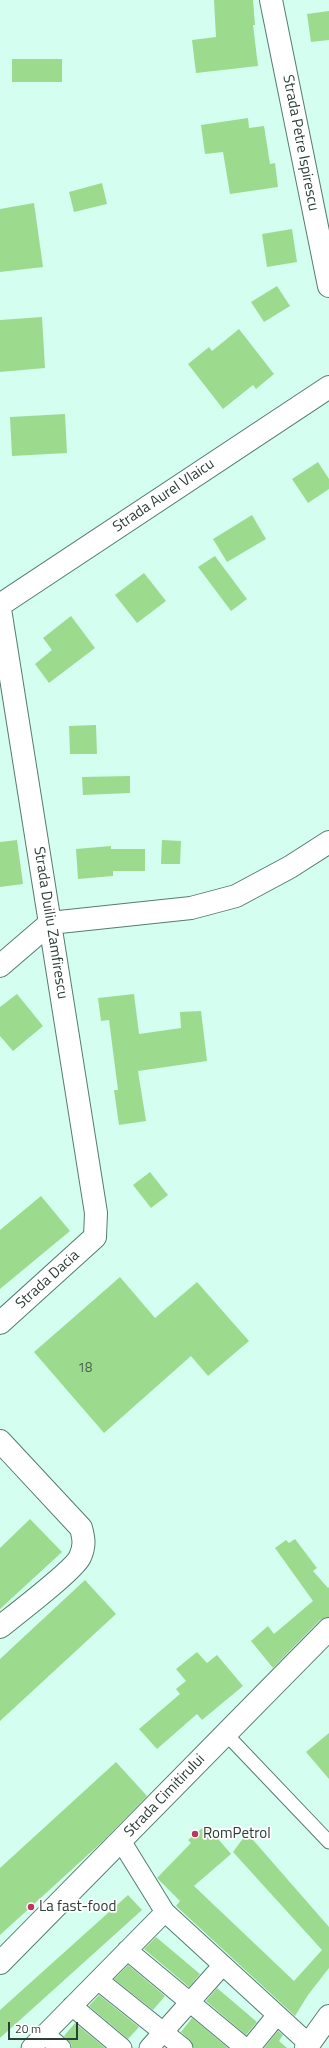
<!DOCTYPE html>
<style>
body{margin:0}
#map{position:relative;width:329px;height:2048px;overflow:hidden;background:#d4fef0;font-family:"Titillium Web",sans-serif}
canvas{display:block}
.scale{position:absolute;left:8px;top:2022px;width:70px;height:18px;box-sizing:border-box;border:2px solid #2d3d38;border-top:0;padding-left:5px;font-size:12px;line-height:14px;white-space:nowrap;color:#2d3d38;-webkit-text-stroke:3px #fff;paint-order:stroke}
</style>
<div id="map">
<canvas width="329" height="2048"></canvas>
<div class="scale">20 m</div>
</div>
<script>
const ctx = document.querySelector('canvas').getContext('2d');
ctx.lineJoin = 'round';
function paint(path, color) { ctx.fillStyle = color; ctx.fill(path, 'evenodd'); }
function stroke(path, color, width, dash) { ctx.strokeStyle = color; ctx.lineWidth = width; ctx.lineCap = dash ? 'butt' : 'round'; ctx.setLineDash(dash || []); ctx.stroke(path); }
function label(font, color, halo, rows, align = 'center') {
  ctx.font = font + ' "Titillium Web",sans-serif'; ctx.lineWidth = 3.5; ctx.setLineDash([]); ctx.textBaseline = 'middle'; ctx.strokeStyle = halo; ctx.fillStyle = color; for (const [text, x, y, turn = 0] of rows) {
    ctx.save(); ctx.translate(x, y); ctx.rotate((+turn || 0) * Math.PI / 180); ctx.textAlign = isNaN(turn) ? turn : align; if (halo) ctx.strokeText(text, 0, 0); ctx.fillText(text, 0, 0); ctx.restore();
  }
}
paint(new Path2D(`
 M214,0H253L255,25H253L258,66L196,73L192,40L216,37Z
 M329,11V40L311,42L307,14Z
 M12,59H62V82H12Z
 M248,118L249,128L264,126L270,164L275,163L278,187L230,194L223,152L205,154L201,125Z
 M102,183L107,204L74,212L69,192Z
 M34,203L43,267L0,272V209Z
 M292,229L297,262L267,267L262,234Z
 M277,286L290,306L264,322L251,302Z
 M42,317L45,368L0,372V320Z
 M239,329L274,374L256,389L253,385L223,409L188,364L209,347L212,351Z
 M65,414L67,453L12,456L10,417Z
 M318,462L329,479V489L308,503L292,479Z
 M252,515L266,539L227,562L213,539Z
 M215,556L247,599L231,611L198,567Z
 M144,573L166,601L137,623L115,595Z
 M71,616L95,648L49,683L35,664L52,650L43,638Z
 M96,725L97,754H70L69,726Z
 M130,776V793L83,795L82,777Z
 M17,840L23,884L0,887V842Z
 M162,840L181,841L180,864H161Z
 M111,846V849H145V871H113V876L78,879L76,849Z
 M17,994L43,1026L13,1051L0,1036V1007Z
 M134,994L139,1034L181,1028L180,1012L201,1011L207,1061L138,1071L146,1121L119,1125L114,1090H118L109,1020L101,1021L98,998Z
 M150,1172L168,1195L151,1208L133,1185Z
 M41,1196L70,1231L0,1289V1230Z
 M120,1277L155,1318L197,1282L249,1341L208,1376L191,1356L104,1433L34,1352Z
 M30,1519L62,1552L0,1609V1548Z
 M295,1539L317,1568L313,1571L328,1588L329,1587V1617L320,1620L273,1668L251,1641L268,1626L274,1634L313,1601L275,1548L286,1540L289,1543Z
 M85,1580L116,1614L0,1721V1659Z
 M197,1652L207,1663L217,1655L243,1686L202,1720L197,1714L157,1749L139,1729L180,1694L176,1689L186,1681L176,1669Z
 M329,1733V1779L306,1752Z
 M116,1762L147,1796L102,1842L0,1935V1868Z
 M206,1825L231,1854L194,1886L294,1981L322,1950L233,1852L247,1833L329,1927V1968L308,1995L295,2016L176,1906L180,1901L157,1878L191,1843L188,1840Z
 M128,1895L142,1910L0,2038V2010Z
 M156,1937L200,1974L189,1987L144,1949Z
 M128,1965L165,1996L153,2010L114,1979Z
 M217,1988L257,2022L246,2035L206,2001Z
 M99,1995L139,2027L128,2039L89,2006Z
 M192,2018L228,2048H194L190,2040L181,2032Z
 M75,2023L105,2048H72L71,2044L64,2036Z
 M278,2031L283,2035L279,2041L287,2048H264Z`), '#9cdb8e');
const service = new Path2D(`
 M226,1734L329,1842`);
const pedestrian = new Path2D(`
 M121,1841L165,1912
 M127,1950L245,2048
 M98,1980L183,2048
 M72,2006L122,2048
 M44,2034L61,2048
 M31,2048L165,1912L309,2044
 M149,2048L223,1965
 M250,2048L277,2015`);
const minor = new Path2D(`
 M271,0L329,286
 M0,605L329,387
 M0,609L96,1213L95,1237L0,1323
 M50,923L191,908L236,896L290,867L329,842
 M0,966L50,923
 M0,1441L81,1528C84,1539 85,1546 80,1557C74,1570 15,1615 0,1627`);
const tertiary = new Path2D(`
 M0,1963L329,1629
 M306,2048L329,2016`);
stroke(service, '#567c70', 15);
stroke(pedestrian, '#567c70', 21);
stroke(minor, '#567c70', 24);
stroke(tertiary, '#567c70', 24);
stroke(service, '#fff', 13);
stroke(pedestrian, '#fff', 19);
stroke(minor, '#fff', 22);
stroke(tertiary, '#fff', 22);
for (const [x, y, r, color] of [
 [195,1834,4,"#c1335e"],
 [31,1907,4,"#c1335e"]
]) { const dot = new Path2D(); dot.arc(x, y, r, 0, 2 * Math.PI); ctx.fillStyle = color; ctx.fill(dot); stroke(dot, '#fff', 1.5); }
label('13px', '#49644e', null, [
 ["18",85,1369]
]);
label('15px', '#2d3d38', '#fff', [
 ["Strada Petre Ispirescu",300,143,79],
 ["Strada Aurel Vlaicu",164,496,-34],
 ["Strada Duiliu Zamfirescu",50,923,81],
 ["Strada Dacia",48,1280,-42],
 ["Strada Cimitirului",165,1796,-46]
]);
label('15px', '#2d3d38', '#fff', [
 ["RomPetrol",203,1834],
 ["La fast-food",39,1907]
], 'left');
</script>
